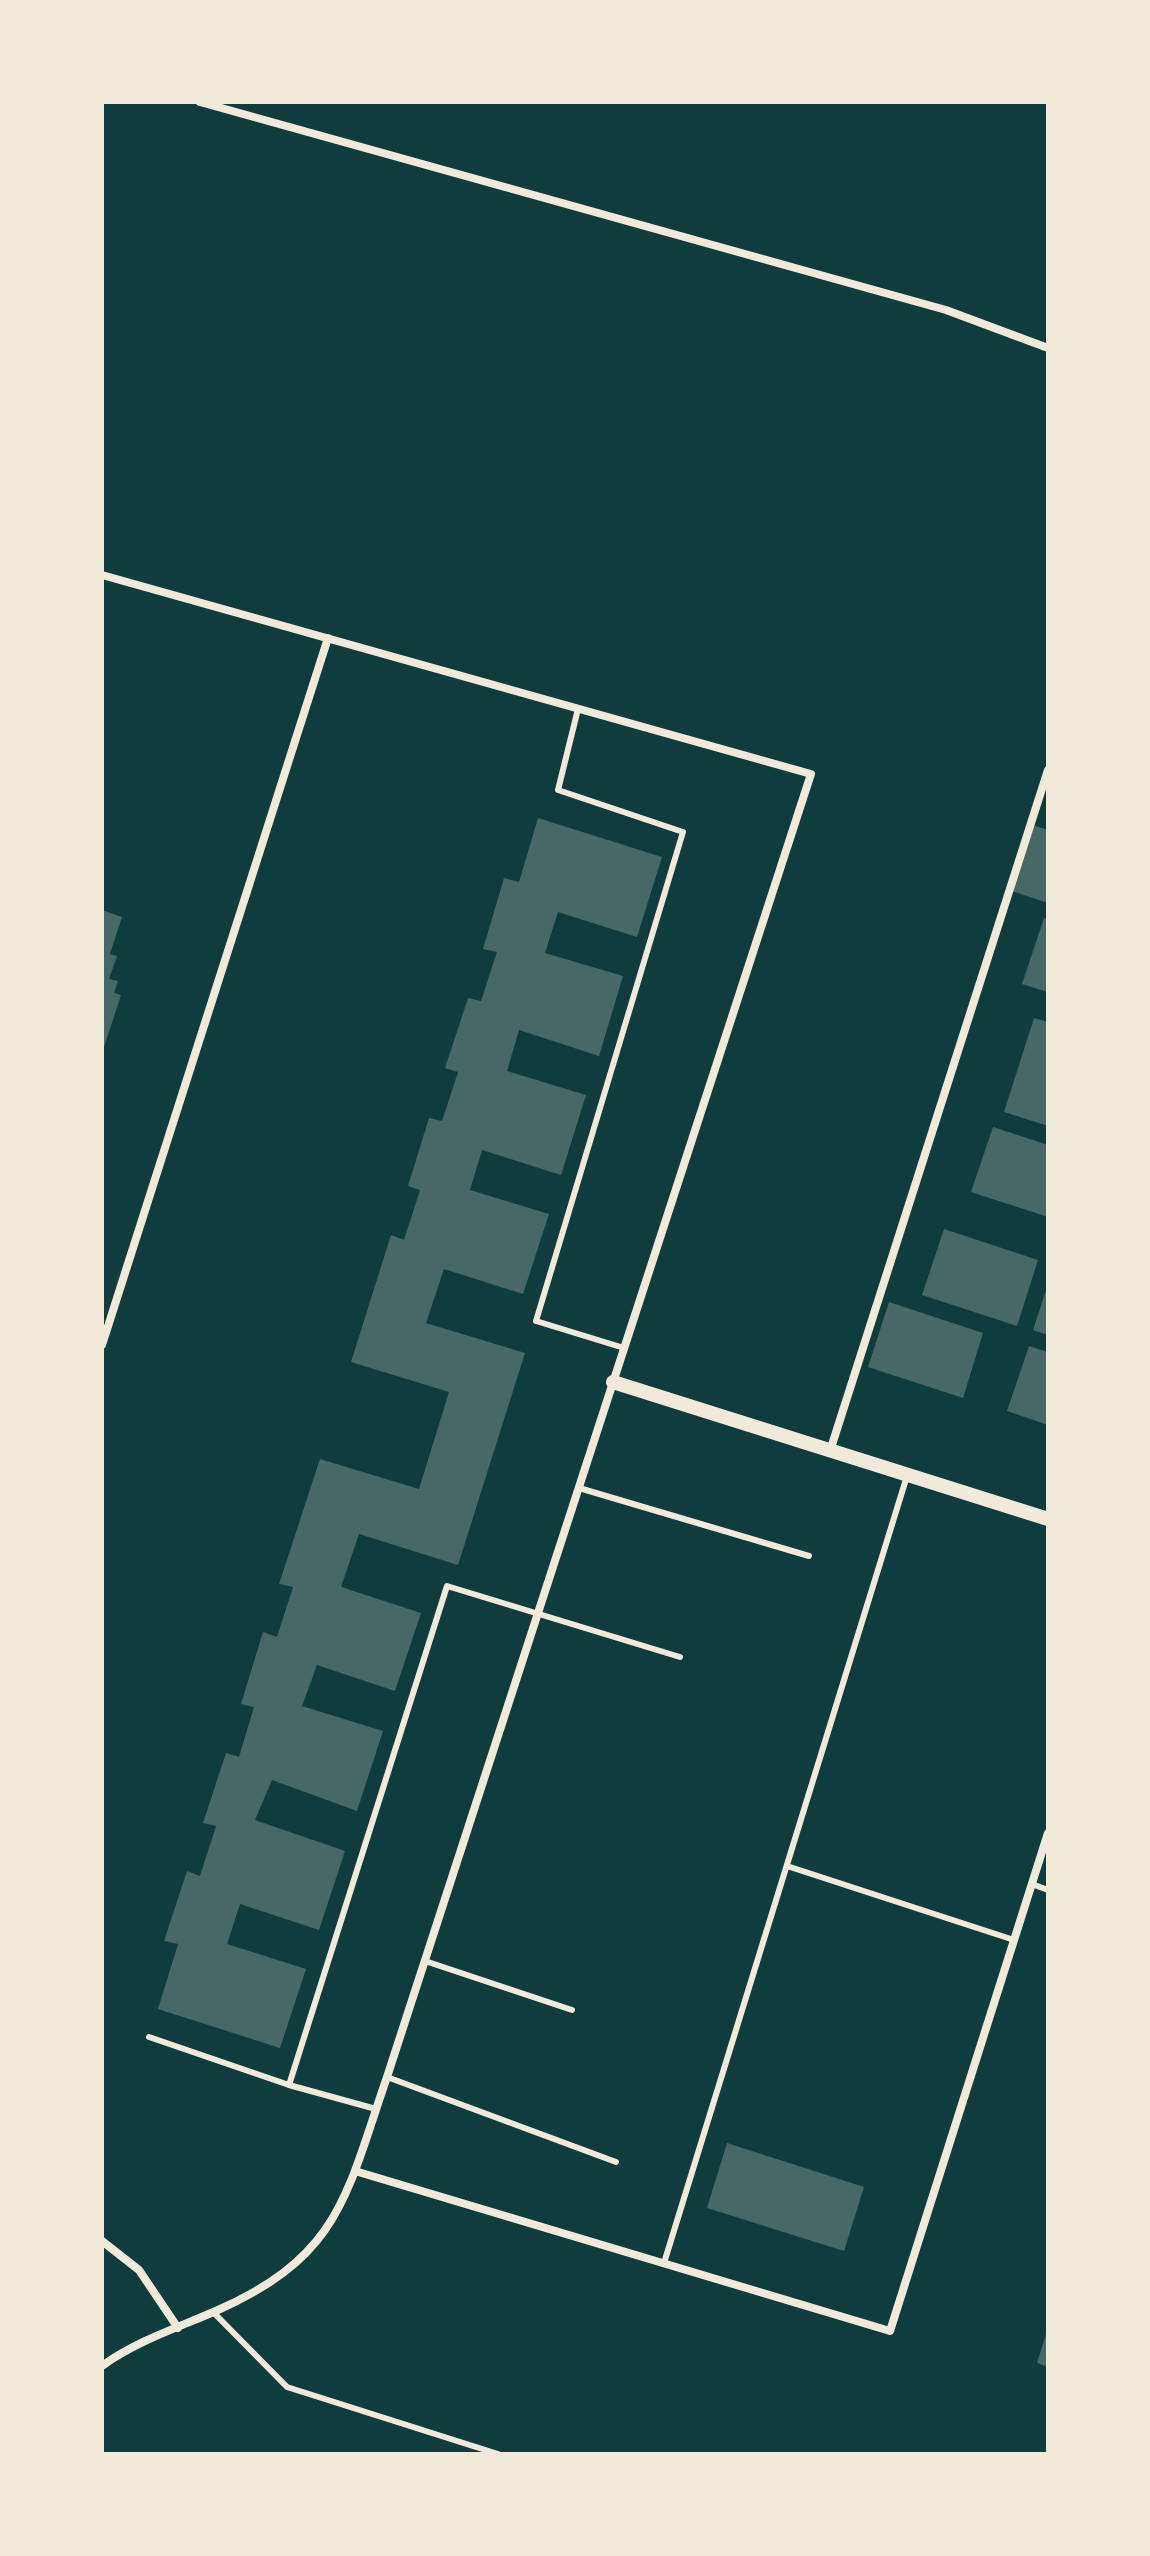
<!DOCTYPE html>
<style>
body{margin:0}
#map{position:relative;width:1150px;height:2556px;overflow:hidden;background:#0f3d3e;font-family:Arial,sans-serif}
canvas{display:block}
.frame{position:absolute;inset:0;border:104px solid #f1e9da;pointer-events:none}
</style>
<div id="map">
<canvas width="1150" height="2556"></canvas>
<div class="frame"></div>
</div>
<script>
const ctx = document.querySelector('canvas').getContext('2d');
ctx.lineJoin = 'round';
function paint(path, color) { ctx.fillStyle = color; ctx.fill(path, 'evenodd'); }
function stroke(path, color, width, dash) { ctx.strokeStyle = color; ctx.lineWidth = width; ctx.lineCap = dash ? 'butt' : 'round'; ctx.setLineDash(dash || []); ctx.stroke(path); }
paint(new Path2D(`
 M538,818L662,857L637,937L558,912L545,953L623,976L599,1056L519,1030L507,1071L586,1095L561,1175L482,1150L470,1190L549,1214L523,1294L444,1269L426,1323L525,1353L458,1565L359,1534L341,1587L421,1613L395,1691L317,1665L302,1706L383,1731L357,1811L272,1780L255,1820L345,1851L319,1930L240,1904L227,1944L306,1969L280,2048L158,2009L178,1944L164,1941L187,1871L200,1876L216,1826L203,1823L226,1753L239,1757L254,1707L241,1704L263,1632L277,1637L293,1587L279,1584L320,1459L419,1489L449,1392L351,1362L391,1235L404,1240L420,1190L408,1186L429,1118L442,1121L458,1072L445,1068L468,998L481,1001L497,952L483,949L504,878L519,882Z
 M1033,825L1048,830V903L1012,891Z
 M102,910L122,917L110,954L117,956L109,979L118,981L114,993L121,995L104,1047Z
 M1044,918L1048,919V992L1022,984Z
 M1034,1018L1048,1022V1126L1004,1112Z
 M993,1127L1048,1145V1217L971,1192Z
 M944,1229L1038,1260L1017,1326L922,1295Z
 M1047,1287H1048V1335L1033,1330Z
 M889,1302L983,1333L963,1398L868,1367Z
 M1029,1346L1048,1352V1425L1007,1411Z
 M727,2143L864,2187L844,2251L707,2208Z
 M1047,2331H1048V2367L1037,2363Z`), '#486865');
stroke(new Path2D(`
 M578,709L558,790L683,832L536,1321L624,1348
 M579,1488L809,1556
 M787,1866L1014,1940
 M1032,1884L1048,1890
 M425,1961L572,2010
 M149,2037L289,2085L447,1586L680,1657
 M387,2077L616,2162
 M289,2085L376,2109
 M664,2263L907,1476
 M213,2312L287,2387L498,2454`), '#f1e9da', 6);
stroke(new Path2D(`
 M200,102L946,310L1048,348
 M102,575L811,774L387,2077C346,2195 341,2255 218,2310C180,2327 136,2341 102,2366
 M102,1345L328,638
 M830,1451L1048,770
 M355,2171L890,2331L1048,1833
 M102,2241L139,2270L178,2328`), '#f1e9da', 8);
stroke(new Path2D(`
 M613,1382L1048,1519`), '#f1e9da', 14);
</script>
